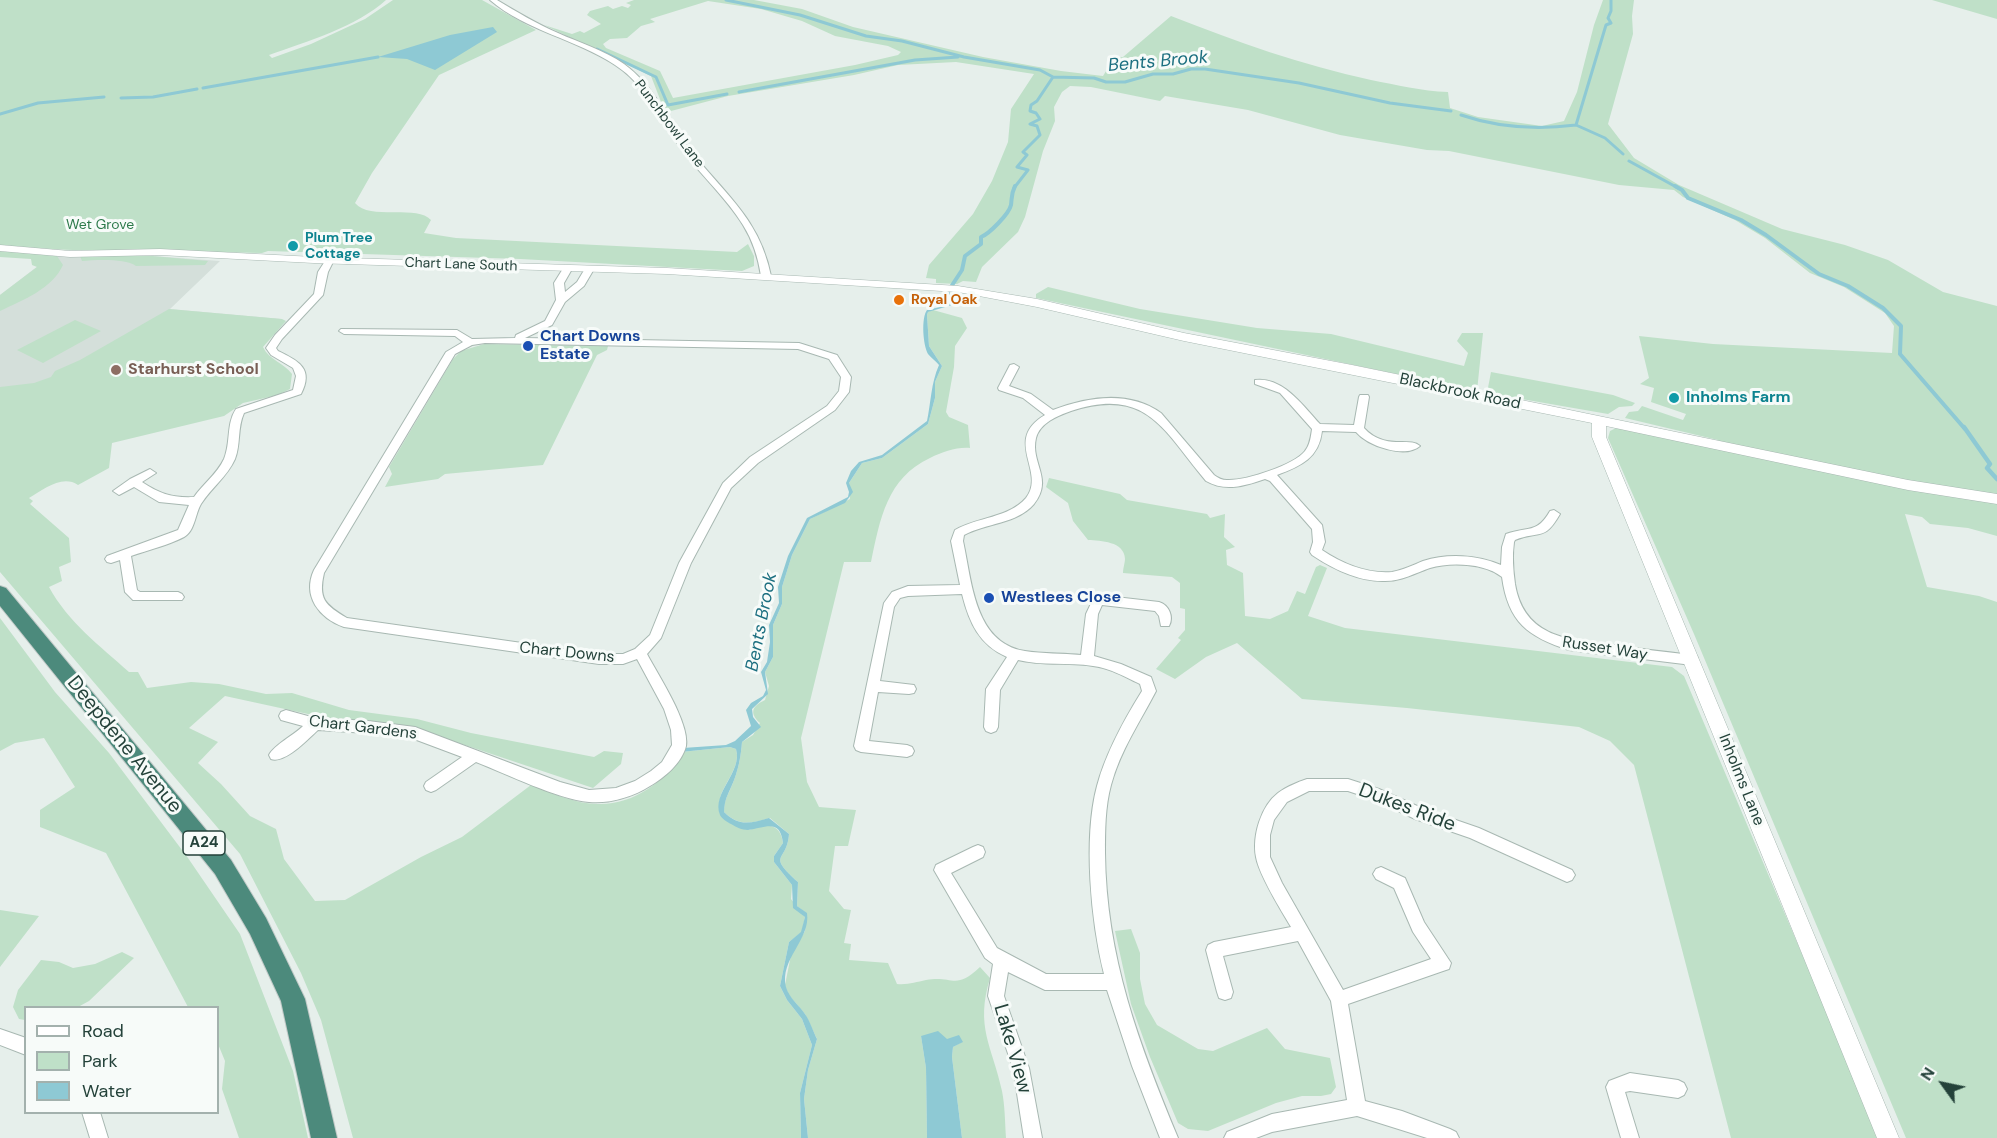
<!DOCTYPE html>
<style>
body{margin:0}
#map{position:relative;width:1997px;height:1138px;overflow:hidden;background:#e6efeb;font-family:"DM Sans",sans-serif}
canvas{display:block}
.legend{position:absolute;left:24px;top:1006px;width:195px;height:108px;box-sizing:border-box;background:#f7fbf9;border:2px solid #a3b1ad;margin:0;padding:8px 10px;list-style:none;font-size:18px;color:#24423a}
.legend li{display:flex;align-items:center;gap:12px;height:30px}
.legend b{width:30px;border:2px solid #a3b1ad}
.north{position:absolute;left:1913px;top:1054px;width:60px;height:60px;-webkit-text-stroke:4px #f7fbf9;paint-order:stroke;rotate:303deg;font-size:16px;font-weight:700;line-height:24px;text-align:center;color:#24423a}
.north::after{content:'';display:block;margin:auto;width:21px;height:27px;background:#24423a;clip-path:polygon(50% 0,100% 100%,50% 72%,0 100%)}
</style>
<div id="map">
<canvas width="1997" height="1138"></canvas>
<ul class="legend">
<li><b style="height:8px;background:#fff"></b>Road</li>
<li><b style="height:16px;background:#bfe0c8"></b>Park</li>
<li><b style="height:16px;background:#8ec9d4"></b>Water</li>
</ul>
<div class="north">N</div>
</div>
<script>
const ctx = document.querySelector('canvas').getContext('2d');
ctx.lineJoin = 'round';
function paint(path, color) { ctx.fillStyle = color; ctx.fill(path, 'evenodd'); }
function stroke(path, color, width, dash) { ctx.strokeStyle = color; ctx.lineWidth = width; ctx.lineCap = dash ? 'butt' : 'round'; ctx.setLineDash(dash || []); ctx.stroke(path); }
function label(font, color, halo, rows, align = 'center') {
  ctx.font = font + ' "DM Sans",sans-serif'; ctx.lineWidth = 6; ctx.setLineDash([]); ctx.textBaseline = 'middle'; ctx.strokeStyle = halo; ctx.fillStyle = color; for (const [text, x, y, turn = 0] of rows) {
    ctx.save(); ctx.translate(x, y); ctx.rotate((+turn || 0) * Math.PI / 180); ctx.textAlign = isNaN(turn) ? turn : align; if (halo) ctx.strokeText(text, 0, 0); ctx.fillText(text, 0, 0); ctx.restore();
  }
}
paint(new Path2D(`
 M51,256H152L220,261L170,309L282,319L0,465V295Z`), '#d4dfda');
paint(new Path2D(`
 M0,0H386C358,26 306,42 269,55L272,58L311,44L365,19L393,0H482L536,30L439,75L372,173L355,203C370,221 416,204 431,220L424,233L456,238L737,252L748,244L754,256V266L742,271L520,259L268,251L262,253C175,250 87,254 0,245Z
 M634,0H754L802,9L853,27L983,57L1061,71L1103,76L1114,58L1123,57L1171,16C1237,42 1302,65 1371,80C1397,85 1421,91 1448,92L1450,108L1478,117L1542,126L1564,121L1577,92L1594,25L1603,0H1634L1632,16L1633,34L1608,124L1634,158L1679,185L1782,229L1845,245L1888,260L1943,292L1997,306V536L1968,528L1930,524L1922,517L1905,514L1927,587L1979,596L1997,602V1138H1906L1694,634L1608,438L1610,431L1618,427L1720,447L1718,440L1625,418L1629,412L1638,411L1642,406L1683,420L1686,414L1651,402L1654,388L1640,384L1649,378L1639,336L1713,344L1892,353L1894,326L1885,313L1844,287L1810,273L1765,238L1735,220L1683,197L1674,190L1619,185L1449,151L1427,150L1340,135L1248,110L1165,96L1160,101L1091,87L1070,86L1062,92L1054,107L1055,121L1043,151L1025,217L1018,232L982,267L976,282L963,281L957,284L936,283V279L926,278L929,265L973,214L992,181L1008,142L1011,109L1034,74L956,62L898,65L854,75L728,96L671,111L663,107L651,76L544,25L572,34L580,31L584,33L601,24L587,15L590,11L608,6L613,9L622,6L628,8L631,5L626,3ZM708,1L761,9L802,21L835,36L888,46L901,52L898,55L855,65L673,98L660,71L606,48L603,44L610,39L627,38L641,26L655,22L650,19Z
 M1932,0H1997V19Z
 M0,251L57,256L63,265C52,289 23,300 0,311V295L37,267L32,265L31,259L0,257Z
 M80,256H152L208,261L205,265L136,266C125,258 95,260 82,261Z
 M1048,287L1140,309L1257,328L1331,334L1464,366L1468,353L1457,341L1462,333H1483L1477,391L1036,298V294Z
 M169,309L282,319L286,321L263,347C269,360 284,363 292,374L290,389L278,395L243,403L224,416L112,443L109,468L78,485C62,474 43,490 29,498L33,501L30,504L69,538L71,562L59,567L62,581L49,587C68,622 100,646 129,672H138L147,688L191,682L219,684L266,694L292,693L349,710L417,719L471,733L594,757L604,751L623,753L621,764L593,788L411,727L331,719L225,696L189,728L218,742L198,763L221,784L250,816L276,829L284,859L315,901L345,900L421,857L462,837L531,785C551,793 576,804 598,804C632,805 667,782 681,752L730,747L736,749C741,765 726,781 721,795C719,800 720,808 720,814L749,830C766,823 780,822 783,843L774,856V862L792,885L791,899L805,917L802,932L789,942L780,986L787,1000L802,1019L812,1045L800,1093L801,1138H353L321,1020L301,973L240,854L0,572V387L34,383L51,377L55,371L80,360Z
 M933,310L962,318L967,328L955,346L954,367L946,412L949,417L968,425L970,448C956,447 943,452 930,458C887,478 880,519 871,562H844L801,738L807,782L819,807L856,810L848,846H835L829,891L844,909L851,910L844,943L851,944L849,960L888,963L897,984C908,985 916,982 926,980C953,975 955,991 980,967L990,978C975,1028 992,1045 1002,1091C1005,1106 1005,1123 1006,1138H962L952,1057L953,1047L962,1042L921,1036L926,1068L927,1138H808L804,1099L808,1070L817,1039L805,1014L788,994L785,985L791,955L805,931L806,913L797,906L798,882C766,853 787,863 789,834L770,818C752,823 739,827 724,812C725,797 727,798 732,785C738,772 741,756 742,742L753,735L760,723C749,713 752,706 765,700L769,686L765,672L773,657V625L782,604V587L792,555L810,519L850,499L849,483L862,463L882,458L928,424L935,398V382L942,366L929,346L927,315L928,312Z
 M75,320L101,331L43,363L17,350Z
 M484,344L608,346L607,350L597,355L543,465L445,474L438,479L385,487L392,474L389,467L453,359L461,351Z
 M1491,372L1613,395L1635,403L1632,406L1619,407L1608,414L1487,393Z
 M1049,478L1120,494L1127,500L1207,514L1210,518L1225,514L1224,537L1235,547L1226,550L1227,565L1243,573L1245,616L1270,619L1288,611L1297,591L1305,594L1316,567L1320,565L1327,568L1308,616L1345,628L1672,667L1684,676L1880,1138H1731L1634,765L1610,741L1579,727L1407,708L1302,699L1237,643L1206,657L1175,679L1156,669L1181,640L1178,638L1185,630V609L1180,608V583L1172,577L1123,573C1123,569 1125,562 1125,559C1124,541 1101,541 1088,540L1073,521L1068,503L1046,487Z
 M0,618L55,692L109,753L188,858L240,934L293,1071L308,1138H239L222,1089L225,1061L218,1044V1008L188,1007L106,853L40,827V810L75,787L44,738L15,743L0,751Z
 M0,910L39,916L0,967Z
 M1131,929L1140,953V979L1145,1004L1157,1025L1198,1049L1213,1051L1267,1028L1285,1049L1330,1058L1336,1087L1331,1094L1321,1096H1302L1276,1103L1208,1131L1188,1129L1178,1123L1150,1057L1131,1004L1115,931Z
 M122,952L134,958L89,1001L78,1007L26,1008L25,1020L19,1019L13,1007L18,990L41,960L59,962L73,968L95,964Z`), '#bfe0c8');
paint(new Path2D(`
 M493,27L497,32L435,70L407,59L378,57L450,35Z
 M946,292H949L954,301L952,305L928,312L927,315L929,346L942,366L935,382V398L928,424L882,458L862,463L849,483L853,492L845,503L810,519L792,555L782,587V604L773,625V657L765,672L768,694L752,709L753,717L761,727L742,742C741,756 738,772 732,785C727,797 725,798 724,812C739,827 751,823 769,818L789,834C787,863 766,853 798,882L797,906L807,913C811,939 779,960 786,987C789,998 799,1005 805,1014C810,1021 813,1031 817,1039L808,1070L804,1099L808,1138H801L800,1093L812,1045L802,1019L787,1000L780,986L789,942L801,932L805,917L793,908L792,885L774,862V856L783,843C780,818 765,828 748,830C742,830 736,827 731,824C727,822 722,819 720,815C711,793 743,772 736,749L730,747L681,752L683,748L726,745L735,741L751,726L746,710L751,703L763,696L766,690L761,672L767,662L770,642L769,625L779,603L778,587L788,556L807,518L848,497L849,492L846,483L851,471L859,462L882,455L927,421C931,402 931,383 939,365C936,361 931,358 928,354C923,345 921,318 927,310L949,305L951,302Z
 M938,1031L947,1039L959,1035L963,1042L953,1047L952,1057L962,1138H927L926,1068L921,1036Z`), '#8ec9d4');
stroke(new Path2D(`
 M726,0L800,15L866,36L902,41L964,57L1040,70L1053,77
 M597,49L656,77L668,105L727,94
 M203,88L378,57
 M739,92L915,60L958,57
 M121,98L153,97L197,89
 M0,114L38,103L104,97
 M1461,115C1499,128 1536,130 1576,125
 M1576,125L1606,25L1611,23L1608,18L1611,11V0
 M1576,125L1605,138L1623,154
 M1629,161L1678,188
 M1014,188L1028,170L1017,167L1027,155L1023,152L1040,135L1037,126L1030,124L1040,119L1036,113L1030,111L1031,105L1037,101L1053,77L1094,78L1106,82H1125L1153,74H1173L1191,69H1205L1299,83L1390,103L1451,111`), '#8ec9d4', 3);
stroke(new Path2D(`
 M1675,186L1682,190L1688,198L1741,220L1766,235L1819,274L1848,286L1883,308L1901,326L1900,354L1965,429
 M949,297L947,293L962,270L965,256L981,244V237C989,234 1009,214 1011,205C1012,198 1011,194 1015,186`), '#8ec9d4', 4);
stroke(new Path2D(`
 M1964,427L1990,464L1987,468L1997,479`), '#8ec9d4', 4.5);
const minor = new Path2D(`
 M490,0H497C517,12 537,24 558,33C580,43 604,50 624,64C652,84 666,116 685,143C719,190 759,215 771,276L769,278L766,279L761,276C758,257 753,241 743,225C727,199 704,178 685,154C662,124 648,86 615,65C576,39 526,31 490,0Z
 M330,257L334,260L328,272L323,295L282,339L276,348L278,351C299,361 314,369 301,394L244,413C237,428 241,444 235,459C227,477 211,488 201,504C195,514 195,531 184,537C169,545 148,550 131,556L137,590L140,592H178L182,594L184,597L182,600H133L125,592L120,560L111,563L107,562L105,559L107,556L178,530L189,505L159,502L134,487L119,495L113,491L130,479L150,469L156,473L142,482C160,494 173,498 194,497C203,484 217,474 224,459C231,442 226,424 236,409L293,390L296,376L293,368L271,355L266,348L275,335L314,294L318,272L327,258Z
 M567,266L572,269L564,283L565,292L577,282L586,267H592L594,269L584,286L565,302L552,325L525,338L799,343L837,355L851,377L849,392L835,410L758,463L731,488L691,563L661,638L647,654C658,675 690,723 686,746C682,763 664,778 650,786C633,797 609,804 589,802C557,799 507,774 476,762L436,790L431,792L426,790L424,786L426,782L462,757L414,739L368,733L318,730C308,739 285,764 271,759L269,755C274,745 294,735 303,726L281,720L279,716L281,712L286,710L315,718L368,721L415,727L560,782L589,790L616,788L635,781L651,771L662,762L672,745L671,730L664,709L637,659L623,664H599L344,627C319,618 302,596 314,570L446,352L463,342L455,336L344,334L339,331L341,329L457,330L472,339L515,338L516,335L545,321L556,300L554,283L564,267ZM485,343L798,349L829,359L841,377L839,391L827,406L750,457L723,483L679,563L650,635L635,649L623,654H599L347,618C325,605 318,599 324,573L455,354L472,345Z
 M1014,364L1019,367L1009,386L1031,394L1053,410C1087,397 1129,390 1161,413L1214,475C1218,478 1222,480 1227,480C1245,481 1294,465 1305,451C1310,445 1311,436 1312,429L1280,393L1255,384V380C1283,376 1304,407 1320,424L1354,425L1359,397L1360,395H1368L1369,397L1364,428C1385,451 1409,436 1420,446C1405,459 1368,446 1356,432L1322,431C1319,458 1301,466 1277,475L1322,525L1325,542L1322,550C1343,564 1368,574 1392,572C1403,570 1413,565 1423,561C1448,553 1477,555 1501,565L1502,547L1506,534C1528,526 1537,534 1550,511L1554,510L1560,514C1544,542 1540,530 1515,540L1514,542C1512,556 1513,570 1515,584C1524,638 1569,640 1614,645C1640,649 1666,652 1692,655L1697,656L1698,660L1697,664L1692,665L1569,650C1528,637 1508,622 1502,577C1485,563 1450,562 1430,568C1415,573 1402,581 1385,581C1359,582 1333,569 1312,555L1310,552L1313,542L1312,529L1270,481L1265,479C1245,486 1225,492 1206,481C1163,430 1147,386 1071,411C1057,416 1040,423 1036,438C1030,463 1054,479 1034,504C1017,524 986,523 964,535L963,541C972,581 974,643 1025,651C1043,654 1062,653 1081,655L1086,614L1094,597L1098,595L1159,602C1169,605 1174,617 1169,626H1161L1159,616L1155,611L1102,605L1098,614L1094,656L1121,664L1151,677L1156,691C1140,722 1120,751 1111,785C1105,807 1105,831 1105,853C1106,957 1139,1044 1178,1138H1160L1132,1066L1107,990H1045L1008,972L1004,996L1029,1068L1042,1138H1024L1013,1068L988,996L993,964L985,958L934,870L936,865L973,847L978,845L983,847L985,852L983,857L951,873L997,948L1046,974H1104C1091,922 1083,838 1097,786C1106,752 1124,720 1142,691L1140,684C1125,677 1110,668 1093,666C1068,662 1042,666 1018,660L1000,690L998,727L996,731L991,733L986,731L984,727L986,689L1007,657C979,645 969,622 962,594L908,596L900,598L894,607L880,681L914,685L916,689L914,693L909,694L878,692L869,741L907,745L912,747L914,751L912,755L907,757L861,752L856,750L854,746L884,603L892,592L908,586L960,585L951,541L955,530C977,517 1009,518 1026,498C1047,472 1002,440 1045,415L1023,398L999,390L998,388L1010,365Z
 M1307,779H1348L1379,789L1424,809L1479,828L1572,870L1575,875L1572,880L1567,882L1470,838L1415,819L1375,800L1348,791H1309L1287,802L1274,820L1270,835V857L1282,883L1343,990L1431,959L1413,932L1394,888L1376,879L1373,874L1376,869L1381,867L1405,878L1424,922L1451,963L1449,969L1443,971L1348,1004L1365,1101L1402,1111L1450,1129L1456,1132L1459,1138H1427L1357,1116L1272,1132L1256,1138H1224L1227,1132L1272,1114L1347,1100L1331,1001L1298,941L1223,956L1233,992L1231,998L1225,1000L1219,998L1217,992L1206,950L1208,945L1214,942L1291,927C1281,910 1259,875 1256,857C1252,836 1261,806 1278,793C1286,787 1298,782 1307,779Z
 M0,1029L26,1038V1055L0,1045Z
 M1630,1073L1678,1080L1684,1083L1687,1089L1684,1095L1678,1098L1630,1091L1625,1092L1639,1138H1621L1606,1087L1609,1081Z
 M82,1112H100L108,1138H90Z`);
const tertiary = new Path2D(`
 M0,245L70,251L160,249L314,257L667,268L958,286L1037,299L1184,333L1352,365L1908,480L1997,494V504L1908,490L1606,426V437L1899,1138H1877L1592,437V423L1184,341L1037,307L958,292L667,274L314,263L160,255L70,257L0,251Z`);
const trunk = new Path2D(`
 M0,586L6,588L231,860L266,918L305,999L337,1138H311L281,1001L250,934L215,874L0,606Z`);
stroke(minor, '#a8b8b2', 2);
stroke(tertiary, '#a8b8b2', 1);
stroke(trunk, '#c2cac8', 2);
paint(minor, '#fff');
paint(tertiary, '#fff');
paint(trunk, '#4c8a7c');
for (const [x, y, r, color] of [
 [293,246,6,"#0f9aa8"],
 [899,300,6,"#e8710a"],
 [528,346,6,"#1a4fb4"],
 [116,370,6,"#8d6e63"],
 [1674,398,6,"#0f9aa8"],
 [989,598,6,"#1a4fb4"]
]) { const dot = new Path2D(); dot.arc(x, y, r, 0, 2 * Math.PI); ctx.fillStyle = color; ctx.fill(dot); stroke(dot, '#f7fbf9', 2); }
label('14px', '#24423a', '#f7fbf9', [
 ["Punchbowl Lane",669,124,53],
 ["Chart Lane South",461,265,2]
]);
label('14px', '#2d7a4b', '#f7fbf9', [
 ["Wet Grove",100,225]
]);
label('bold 14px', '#0d838f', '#f7fbf9', [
 ["Plum Tree",305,238],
 ["Cottage",305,254]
], 'left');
label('bold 14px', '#c56008', '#f7fbf9', [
 ["Royal Oak",911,300]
], 'left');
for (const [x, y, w] of [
 [204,843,42]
]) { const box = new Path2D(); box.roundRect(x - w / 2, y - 12, w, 24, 4.5); ctx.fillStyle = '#f7fbf9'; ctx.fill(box); stroke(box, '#24423a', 1.5); }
label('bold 15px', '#24423a', null, [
 ["A24",204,843]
]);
label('bold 16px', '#164399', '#f7fbf9', [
 ["Chart Downs",540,337],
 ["Estate",540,355],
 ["Westlees Close",1001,598]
], 'left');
label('bold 16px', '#785e54', '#f7fbf9', [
 ["Starhurst School",128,370]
], 'left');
label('16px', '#24423a', '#f7fbf9', [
 ["Blackbrook Road",1460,392,12],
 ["Russet Way",1605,649,9],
 ["Chart Downs",567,653,6],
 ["Chart Gardens",363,728,7],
 ["Inholms Lane",1741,780,68]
]);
label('bold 16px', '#0d838f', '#f7fbf9', [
 ["Inholms Farm",1686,398]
], 'left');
label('italic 18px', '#1c6f80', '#f7fbf9', [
 ["Bents Brook",1158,62,-5],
 ["Bents Brook",762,622,-79]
]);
label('20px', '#24423a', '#f7fbf9', [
 ["Deepdene Avenue",124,745,51],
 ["Dukes Ride",1407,808,21],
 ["Lake View",1012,1049,74]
]);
</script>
